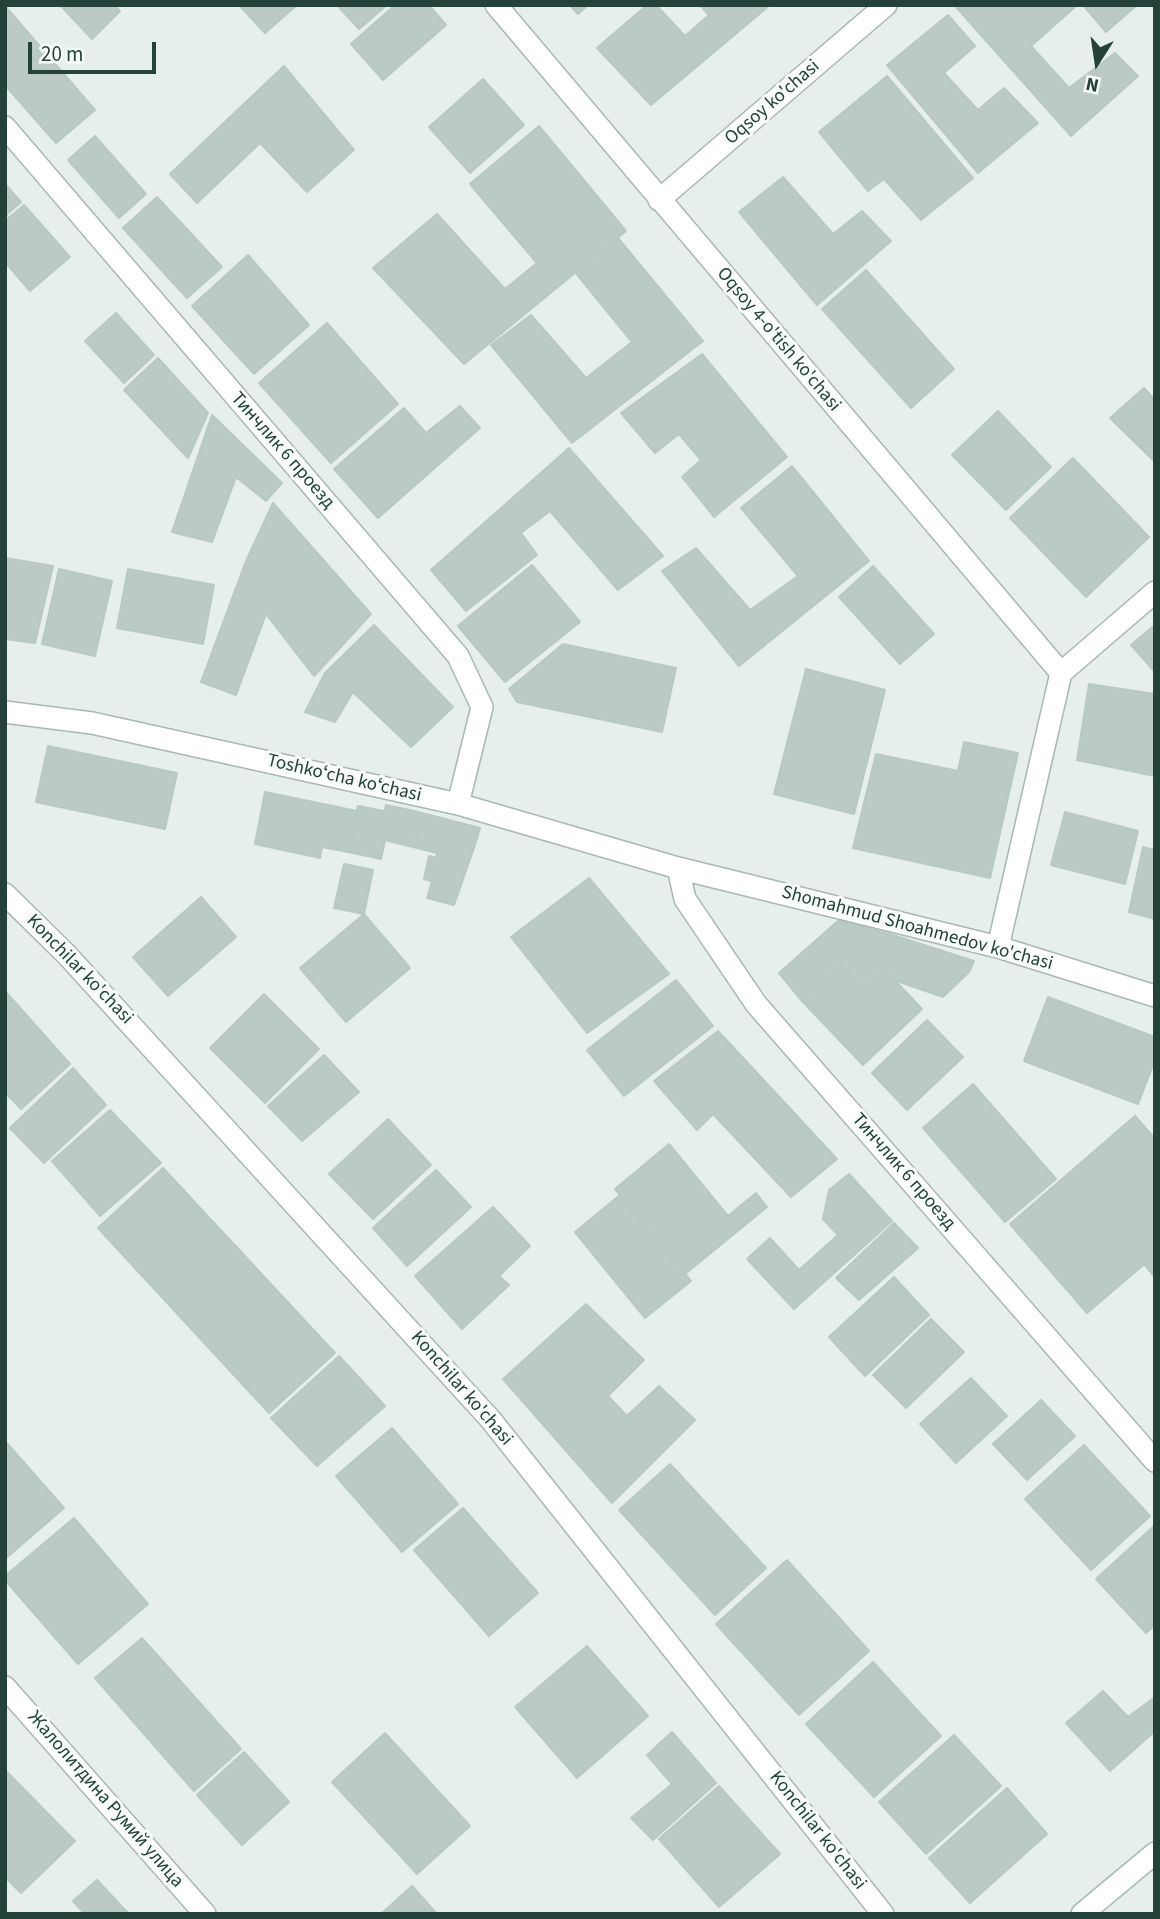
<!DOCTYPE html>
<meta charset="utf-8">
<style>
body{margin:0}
#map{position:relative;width:1160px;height:1919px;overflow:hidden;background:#e6efeb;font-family:"Source Sans 3",sans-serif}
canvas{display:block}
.frame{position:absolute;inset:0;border:7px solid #24423a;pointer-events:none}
.north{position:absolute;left:1062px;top:28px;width:70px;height:70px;-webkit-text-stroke:5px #f7fbf9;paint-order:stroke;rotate:192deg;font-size:19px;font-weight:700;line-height:28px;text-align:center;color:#24423a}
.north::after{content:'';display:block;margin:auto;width:24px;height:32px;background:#24423a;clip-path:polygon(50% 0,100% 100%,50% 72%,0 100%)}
.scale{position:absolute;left:28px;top:42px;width:128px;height:32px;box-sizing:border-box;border:4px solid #24423a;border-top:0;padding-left:9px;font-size:21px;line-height:24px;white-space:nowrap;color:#24423a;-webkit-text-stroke:5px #f7fbf9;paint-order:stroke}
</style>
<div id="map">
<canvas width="1160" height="1919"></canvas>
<div class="frame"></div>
<div class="north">N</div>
<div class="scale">20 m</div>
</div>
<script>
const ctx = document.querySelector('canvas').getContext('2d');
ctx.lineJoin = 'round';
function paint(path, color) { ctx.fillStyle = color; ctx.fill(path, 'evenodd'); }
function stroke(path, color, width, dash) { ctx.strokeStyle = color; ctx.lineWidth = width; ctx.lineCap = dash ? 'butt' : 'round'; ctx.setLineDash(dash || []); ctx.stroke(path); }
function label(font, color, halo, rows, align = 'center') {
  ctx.font = font + ' "Source Sans 3",sans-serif'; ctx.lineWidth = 6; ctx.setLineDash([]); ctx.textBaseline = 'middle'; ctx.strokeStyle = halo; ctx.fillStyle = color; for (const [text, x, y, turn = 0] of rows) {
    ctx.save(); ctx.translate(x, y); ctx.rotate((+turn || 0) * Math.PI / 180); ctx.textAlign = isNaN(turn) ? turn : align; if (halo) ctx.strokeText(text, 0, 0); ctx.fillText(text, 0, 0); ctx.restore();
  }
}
const building = new Path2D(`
 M60,5H114L120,11L92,39Z
 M239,5H297L265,33Z
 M337,5H387L359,29Z
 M395,5H429L446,25L383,80L351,44Z
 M570,5H588L578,14Z
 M647,5H656L685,36L709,15L700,5H770L651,105L597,48Z
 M957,5H1074L1075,7L1031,46L1069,88L1115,53L1138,76L1071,136L956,7Z
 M1083,5H1137L1106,32Z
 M5,6L95,110L56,143L5,85Z
 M948,15L975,46L944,73L978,110L1004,88L1038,123L978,173L887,65Z
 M284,66L354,150L307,192L260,143L197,203L170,174Z
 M887,76L973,178L921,220L884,179L868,191L819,132Z
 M483,79L524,125L470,173L429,127Z
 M539,126L626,231L464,364L373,268L437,214L505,289L537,263L470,184Z
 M95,136L146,194L119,218L68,160Z
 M783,177L833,234L862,211L891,241L817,305L739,212Z
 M5,184L21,202L5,216Z
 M157,197L222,267L187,298L123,228Z
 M24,205L70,257L30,291L5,262V221Z
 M618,238L703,341L572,443L491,345L531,315L586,378L632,342L575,272Z
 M248,255L309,325L254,374L192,306Z
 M866,270L954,369L911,408L822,309Z
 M116,313L154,355L124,383L85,341Z
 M327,323L398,404L331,463L259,383Z
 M702,354L787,457L714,517L682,477L701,460L679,434L655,453L621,413Z
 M158,358L208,413L188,458L124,390Z
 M1144,388L1155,400V462L1110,418Z
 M460,406L480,428L378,518L334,469L404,408L426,433Z
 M998,411L1051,467L1006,510L952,455Z
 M212,415L282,483L266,501L236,477L212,542L172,532Z
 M569,448L663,556L618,590L550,511L521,533L537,555L466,611L431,570Z
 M1073,458L1149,537L1086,597L1010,518Z
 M792,466L869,561L739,666L662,571L696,548L750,610L798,576L741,508Z
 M273,503L371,614L314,676L266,614L236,695L201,682L246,561Z
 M5,558L53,566L35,643L5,639Z
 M532,565L580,622L505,682L458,626Z
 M873,566L934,634L900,664L839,597Z
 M59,569L112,581L95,656L42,644Z
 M128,569L214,585L203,644L117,628Z
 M374,625L453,707L411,747L353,692L335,722L305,712L325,673Z
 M1155,625V672L1131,645Z
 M563,644L676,668L662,732L517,702L509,689Z
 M806,669L885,690L854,814L774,794Z
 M1089,684L1155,694V776L1077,760Z
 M964,742L1018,753L990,878L853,848L876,754L958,771Z
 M48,746L177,773L165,829L36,802Z
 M265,792L357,811L348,852L322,847L320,858L255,844Z
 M386,805L414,811L411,826L418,827L413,847L385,840L389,823L382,822Z
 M358,806L384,811L382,822L389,823L381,859L348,852Z
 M414,811L480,828L476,842L437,853L413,847L418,827L411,826Z
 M1065,812L1138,831L1125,884L1051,865Z
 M476,842L454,905L427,898L432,881L424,879L429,856L436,858L437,853Z
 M1143,847L1155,850V919L1129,912Z
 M344,864L373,870L364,914L334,908Z
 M589,878L669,974L587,1033L511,937Z
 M201,897L236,937L168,996L133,957Z
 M364,914L410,968L346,1022L300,968Z
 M839,920L896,936L884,969L863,989L840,965L802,1001L779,973Z
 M896,936L974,961L969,972L943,997L894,980L884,969Z
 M840,965L863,989L884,969L922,1009L863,1065L802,1001Z
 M676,980L713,1026L624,1096L587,1050Z
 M5,991L70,1064L21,1109L5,1092Z
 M264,994L319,1049L265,1103L210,1048Z
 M1048,997L1155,1037V1060L1138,1104L1024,1061Z
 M927,1020L963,1057L907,1110L872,1073Z
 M718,1031L837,1159L791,1197L713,1114L697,1130L654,1081Z
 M324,1055L359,1092L302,1141L268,1106Z
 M73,1068L106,1105L44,1163L10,1128Z
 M973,1084L1056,1179L1005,1222L923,1128Z
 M110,1110L161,1163L100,1216L52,1161Z
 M1135,1116L1155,1139V1255L1087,1313L1010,1224Z
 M388,1119L431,1165L373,1219L329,1174Z
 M669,1144L728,1216L756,1193L767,1207L685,1274L615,1189Z
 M163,1168L335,1353L269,1413L98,1228Z
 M436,1170L471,1207L407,1266L373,1228Z
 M849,1174L892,1221L794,1309L747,1259L770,1238L799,1270L838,1235L823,1219L829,1190Z
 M620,1195L691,1281L645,1318L575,1232Z
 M493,1207L530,1246L499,1276L509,1285L462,1329L415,1276Z
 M894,1223L918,1248L859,1300L836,1278Z
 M1155,1255V1277L1144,1264Z
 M894,1277L929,1315L865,1376L829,1337Z
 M586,1304L644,1360L608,1396L627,1416L659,1386L695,1420L612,1503L503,1379Z
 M931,1319L964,1352L906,1408L873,1375Z
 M339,1356L385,1406L317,1466L271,1418Z
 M971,1378L1007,1416L956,1463L920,1424Z
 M1041,1400L1075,1436L1027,1480L993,1444Z
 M392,1428L458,1504L402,1552L336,1476Z
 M5,1441L64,1508L5,1559Z
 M1084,1445L1150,1516L1091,1570L1025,1499Z
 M670,1464L766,1568L715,1615L619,1510Z
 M463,1508L538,1593L489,1636L414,1550Z
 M74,1518L148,1604L78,1664L5,1580V1576Z
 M1155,1525V1625L1146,1633L1096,1579Z
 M787,1560L869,1651L799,1715L716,1624Z
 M142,1638L241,1749L194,1791L95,1678Z
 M587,1646L648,1716L577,1778L515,1707Z
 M873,1662L941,1736L874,1797L806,1724Z
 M1103,1691L1128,1717L1155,1697V1731L1110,1771L1066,1723Z
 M672,1732L716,1783L653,1840L631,1818L672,1784L647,1755Z
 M385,1733L470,1826L417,1874L332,1782Z
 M954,1735L1001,1786L926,1854L879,1802Z
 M244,1752L289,1802L242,1845L197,1795Z
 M5,1770L75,1841L21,1893L5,1877Z
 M719,1786L780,1854L719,1907L659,1839Z
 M1007,1788L1047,1834L970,1903L929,1858Z
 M97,1880L129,1914H85L73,1901Z
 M412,1886L437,1914H381Z`);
paint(building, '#bbcac4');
stroke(building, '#b8c9c2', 2);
const street = new Path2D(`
 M496,5L1061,673
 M5,127L458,656L482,707L458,804
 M659,200L886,5
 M1061,673L1155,592
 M5,712L92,723L458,804L678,868L998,947L1155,996
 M678,868L685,899L756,1004L1155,1461
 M5,894L67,955L491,1420L883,1914
 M998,947L1061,673
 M5,1687L205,1914`);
const secondary = new Path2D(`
 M1082,1914L1155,1853`);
stroke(street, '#a8b8b2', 24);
stroke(secondary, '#a4bbb3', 24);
stroke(street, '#fff', 21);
stroke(secondary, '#fff', 21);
label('19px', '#24423a', '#f7fbf9', [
 ["Oqsoy ko'chasi",773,103,-41],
 ["Oqsoy 4-o'tish ko'chasi",778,340,50],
 ["Тинчлик 6 проезд",282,451,49],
 ["Toshkoʻcha koʻchasi",344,779,13],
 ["Shomahmud Shoahmedov ko'chasi",917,929,15],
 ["Konchilar ko'chasi",79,970,46],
 ["Тинчлик 6 проезд",903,1172,49],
 ["Konchilar ko'chasi",461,1389,49],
 ["Жалолитдина Румий улица",105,1800,49],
 ["Konchilar ko'chasi",817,1831,52]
]);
</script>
